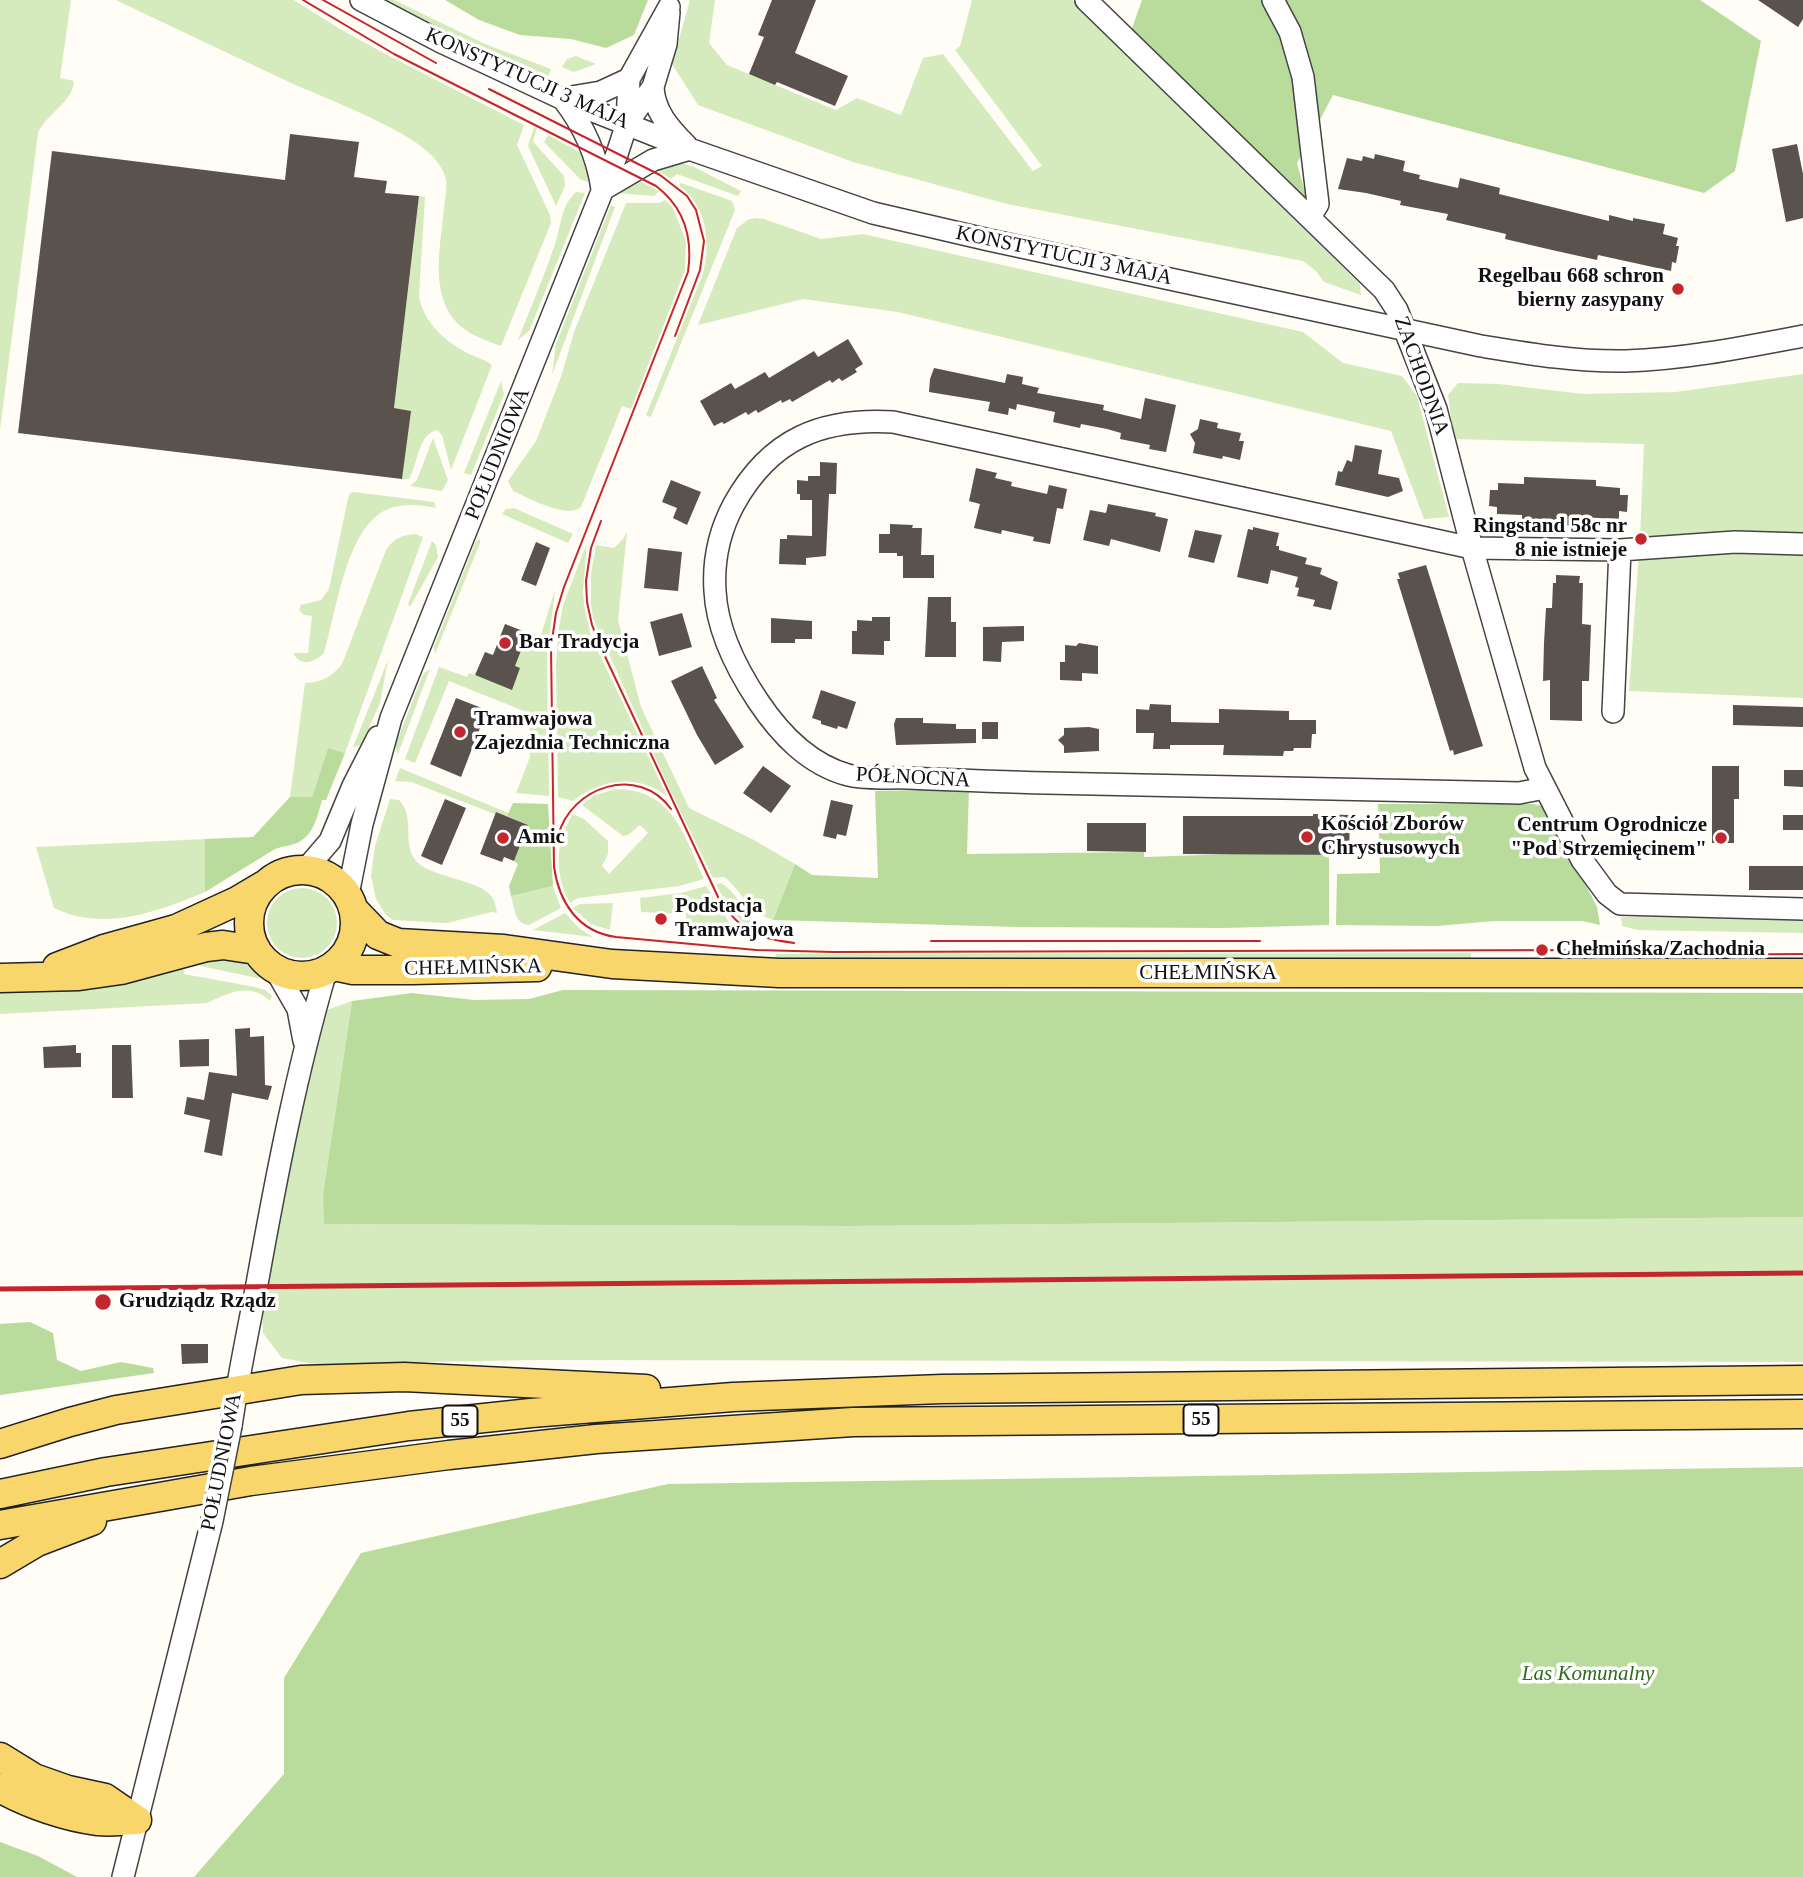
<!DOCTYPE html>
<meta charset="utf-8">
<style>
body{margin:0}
canvas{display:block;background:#fffdf5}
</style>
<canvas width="1803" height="1877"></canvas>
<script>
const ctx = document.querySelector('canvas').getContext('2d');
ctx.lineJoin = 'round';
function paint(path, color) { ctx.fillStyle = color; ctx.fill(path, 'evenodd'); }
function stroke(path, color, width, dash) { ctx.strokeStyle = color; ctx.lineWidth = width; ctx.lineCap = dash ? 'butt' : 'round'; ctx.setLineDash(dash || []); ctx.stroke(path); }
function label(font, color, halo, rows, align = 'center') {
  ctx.font = font + ' "Times New Roman",serif'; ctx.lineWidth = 7; ctx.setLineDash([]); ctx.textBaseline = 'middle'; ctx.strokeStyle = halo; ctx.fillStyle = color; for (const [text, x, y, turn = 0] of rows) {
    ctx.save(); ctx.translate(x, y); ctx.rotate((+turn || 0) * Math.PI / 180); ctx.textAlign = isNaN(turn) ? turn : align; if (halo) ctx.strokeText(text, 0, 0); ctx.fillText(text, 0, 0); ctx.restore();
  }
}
paint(new Path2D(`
 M0,0H71L60,78L74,81C73,102 46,114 38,133L0,430Z
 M116,0H294L340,29L380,51L524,125L517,145L550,215L551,223L501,346C493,343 484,340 476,336C425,312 440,252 444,208C447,186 450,177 434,158C411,130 324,98 289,82C231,55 173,27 116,0Z
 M383,0H394L485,44L551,69L548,77L448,34Z
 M690,0H715L709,43L727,65L836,110L857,98L901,115L923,58L943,54L1033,171L1042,166L955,50L960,46L972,0H1073L1360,284L1361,295L1324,282L1316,271L1303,261L1007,204L853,162L698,105L672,64Z
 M576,56L596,64L574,72L562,67L567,59Z
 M534,127L537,128L533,141L537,146L564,176L565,186L556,206L528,146Z
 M548,135L583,154L589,175L588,182L580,179L544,142Z
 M679,163L694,167L741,191L738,196L677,174L671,179L652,167Z
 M632,177L659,191L654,196L617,193L622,185Z
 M681,183L732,201L735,210L651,417L646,415L703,274C711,241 707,207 679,185Z
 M576,192L585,193L532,324L529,331L518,340C530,309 543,279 554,247C561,229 560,206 576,192Z
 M419,196L425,197L419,296C423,320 441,338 462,350C471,356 483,358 492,365L451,470L442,435L437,430C418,434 418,464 409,479H402L410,411L394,408Z
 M665,200L673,208L686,241L685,270L631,409L622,406L581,507C566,519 529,498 513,491L508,481L536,441L561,377L574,332L626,203H659Z
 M611,205L615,207L552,375L556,344Z
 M756,218L764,219L821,239L863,234L1303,332L1343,363L1402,376L1417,396L1449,517L1424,519L1391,431L898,312L803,299L698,325L737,228L749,219Z
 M1803,374V698L1629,691L1640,539L1644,444L1454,439L1448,395L1458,383L1499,384L1583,394L1676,392Z
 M501,381L504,394L471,475L464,473Z
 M433,438L448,480L442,491L410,486L417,480Z
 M354,492L434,502L436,508C421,505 404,503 388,509C346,526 336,614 324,653C314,663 301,667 293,653H308L312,616L304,615L299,610L301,605L321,600L329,589L348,498L350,493Z
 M514,508L573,534L568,543L502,514L506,509Z
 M627,532L618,620L641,707L689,808L754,840L795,864L773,920C751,913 744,896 728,880L724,877L713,878L669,788L593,618L591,604V574L596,545L614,548L623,539Z
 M415,534L423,537L345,753L328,748L312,797H290L305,683C322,682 332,677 342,664L386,550C393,539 402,535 415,534Z
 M480,539V543L435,654L434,647L476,541Z
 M432,541L436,545L438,557L410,607L408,604Z
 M587,543L583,591L584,605L591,636L667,796C637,773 601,779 573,801L558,797L556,665L558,633L563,605Z
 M555,590L547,657L549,796L516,793L530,757L529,713L449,681L415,763L405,759L439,667L467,677L469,673L512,689V665L518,659L528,633L540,638Z
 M388,660L380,703L362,743L359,746L353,747Z
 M430,669L398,754L395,746L423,674Z
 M400,768L508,813L507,816L495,814L411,782L395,781Z
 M615,789C673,789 684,835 704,879L679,886L578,898L570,903C554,874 555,842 573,814L584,819L608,841V854L602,866L609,874L648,833L640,825L628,835L623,836L582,805L593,796Z
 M390,799L399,800C416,817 401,845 417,862C433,878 481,880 492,897C495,901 496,908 497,913L491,912L447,923L393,920L386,915L376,899L371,876L375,846Z
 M205,839V892C157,912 104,932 54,908L36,847Z
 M721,883C733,889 742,908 754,918L748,927C733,914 725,902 716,884Z
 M553,886L561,908L529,925C514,924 515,908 511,896Z
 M706,886L729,922L745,933L744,936L725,937L689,934L686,932V914L641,912L640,898L681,893Z
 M267 923a35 35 0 1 1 70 0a35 35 0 1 1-70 0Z
 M613,903L610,930L591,924L573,908L580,904Z
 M565,913L579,928L593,937L533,930Z
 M1621,917L1803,918V933L1638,930L1622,926Z
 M1471,953V962H776V954Z
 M210,956L243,961L262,979L201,966L196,963Z
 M183,966L184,974L255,987L265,990L272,996L270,1001C250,982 229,993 207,1003L0,1014V992L125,983Z
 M352,1001L323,1195L325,1224L848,1226L1803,1217V1362L538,1360L315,1364L282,1358L263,1333L262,1313L321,1012Z`), '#d5ebbd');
paint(new Path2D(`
 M445,0H648L634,35L606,48L571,39L520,35L479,20Z
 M1142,0H1700L1761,41L1735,171L1704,193L1333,95L1297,163L1307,200L1130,34Z
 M328,748L345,753L326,800H322C317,817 314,835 297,843C290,846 283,846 275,849L205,892V839L253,837L290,797H312Z
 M969,789L967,854L1144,852V857L1264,853L1329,855V925L1224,928L1017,927L773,920L795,864L812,875L878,878L875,791Z
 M513,803L548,804L553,886L511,896L509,886L518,864L514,861L528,825L507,816Z
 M1378,804H1533L1546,807L1597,907L1600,925L1582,921H1494L1437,926L1336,925L1337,874L1380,873Z
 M563,990L1803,993V1217L848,1226L324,1224L323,1195L352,1001L412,993L474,1000L529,999Z
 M30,1322L53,1333L57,1360L81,1371L121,1362L153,1368L154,1373L0,1395V1324Z
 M1803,1467V1877H194L284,1774V1678L361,1553L668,1484Z
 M0,1842L38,1856L77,1877H0Z`), '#b9dc9c');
paint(new Path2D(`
 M772,0H816L795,53L848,76L835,106L777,82L775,85L749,74L764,37L758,35Z
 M1758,0H1803V19L1798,27Z
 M290,134L359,142L354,177L387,181L385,193L419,196L394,408L411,411L402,479L18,433L52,151L285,180Z
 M1797,144L1803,174V218L1786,222L1772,149Z
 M1375,154L1405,161L1403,171L1420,175L1419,179L1458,188L1460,178L1500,188L1499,194L1609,221V215L1633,221V218L1665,224L1663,234L1678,238L1676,246H1679L1676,263L1672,262L1671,271L1598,255L1597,260L1552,250L1505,239L1506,234L1446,220L1448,214L1400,205L1401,201L1366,193L1338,189L1347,158L1362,161L1363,156L1374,159Z
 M848,339L863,364L855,369L857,372L842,381L839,378L832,383L830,380L792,402L790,399L782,403L781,400L758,413L756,410L748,415L746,412L724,424L722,422L714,426L700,401L731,383L735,389L765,372L769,378L814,351L818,357Z
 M934,368L1005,383L1007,374L1023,377L1022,384L1039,388L1037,393L1104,405L1103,410L1141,419L1145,398L1176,405L1166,452L1149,449L1150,445L1120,439L1121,433L1107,429L1081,424L1080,428L1053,422L1055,412L1017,404L1016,410L1009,408L1008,415L988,411L990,402L929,392L930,379Z
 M1200,419L1218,423L1217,428L1241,433L1239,441H1244L1240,460L1223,456L1222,459L1193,453L1195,443L1190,434L1198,429Z
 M1355,445L1382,450L1378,474L1399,478L1403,491L1388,497L1335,485L1338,471L1342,472L1347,460L1352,462Z
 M820,462L837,463L836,494H829L826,556L806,558V565L779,564L780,539H787V535L812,536V500H800V494H797V480L808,481V476H820Z
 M976,468L997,473L995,478L1012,482L1011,486L1047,494L1049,485L1067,489L1063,509L1057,508L1050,544L1033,541L1034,537L1002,530L1001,534L974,528L980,504L969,501Z
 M1524,477L1596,480V486L1620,488V495H1628L1627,512L1619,511V519L1578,517V526L1522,523V515L1497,514V507L1489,506L1490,490H1498V483L1524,484Z
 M671,480L701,492L687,525L673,518L677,508L662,502Z
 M1108,504L1156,513L1155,516L1168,519L1160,552L1111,539L1109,546L1083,540L1090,510L1106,513Z
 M890,524L913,525L912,528H922L921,555H934V578H903V556H897V553H879V534H890Z
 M1253,527L1279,533L1276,546H1279V550L1307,558L1305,564L1322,568L1320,574L1338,582L1331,610L1313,606L1315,600L1297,596L1299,588L1295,587L1298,577L1271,570L1268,584L1237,577L1248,529L1253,530Z
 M1195,530L1222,535L1214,563L1188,557Z
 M536,542L550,548L536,586L521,580Z
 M648,548L682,552L678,591L644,588Z
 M1426,565L1483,746L1454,755L1453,750L1450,751L1397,579H1400L1398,573Z
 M1556,575L1580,576L1579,583H1583L1582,624L1591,625L1589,681H1582V721L1550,720V680L1543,681L1544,643L1546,608H1552L1553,583H1556Z
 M928,597H951V622H956V657H925Z
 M682,613L692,647L659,656L650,622Z
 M872,617H890V641H884V655L852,654V631H857V620L872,621Z
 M771,618L812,621V639H795V643H771Z
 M505,624L528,633L515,666L520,668L512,690L475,675L485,652L493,655Z
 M1024,626V641L1002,642L1001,662L983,661V627Z
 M1079,643L1098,646V674L1082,673V681L1060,680V662H1065V645L1076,646Z
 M702,666L717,698L714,700L744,747L715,765L697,735L671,681Z
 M821,690L856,702L847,729L838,726L837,729L821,724V721L812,718Z
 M456,698L487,710L461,777L430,764Z
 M1150,704L1171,705V722L1219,723V709L1289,711V720H1316V734H1312L1311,748H1294L1293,751H1284L1283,756L1223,755L1224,745H1170V749H1153L1154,733H1136V709L1149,710Z
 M1733,705L1803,707V727L1733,725Z
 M896,718H923V723L956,724V729H976V743L896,745L894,724Z
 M982,722H998V739H982Z
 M1089,727L1099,729V751L1064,753V746L1058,740L1064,735V728Z
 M763,766L791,786L771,813L743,793Z
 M1712,766H1739V799H1734V843H1712Z
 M1784,770H1803V787L1784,786Z
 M445,799L466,808L442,865L421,856Z
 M831,800L853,805L846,836L837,834L836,839L823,836Z
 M496,812L528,825L514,861L504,857L502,862L480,854Z
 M1313,814L1350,815L1349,855L1183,854V816H1313Z
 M1783,815H1803V830H1783Z
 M1087,823H1146V852L1087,851Z
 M1749,866H1803V890H1749Z
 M250,1028V1037L264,1036L265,1085L272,1086L268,1100L232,1093L222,1156L204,1152L210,1120L184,1114L187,1097L204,1100L209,1072L237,1076L235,1029Z
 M209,1039V1066L180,1067L179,1040Z
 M76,1045V1053H81V1067L44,1068L43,1047Z
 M112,1045H131L133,1098H112Z
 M181,1344H208V1363L182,1364Z`), '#5a524d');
const minor = new Path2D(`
 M361,0L441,42L563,99L692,150L873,213L989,240L1481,346C1530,354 1577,362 1626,361C1686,359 1745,347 1803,336
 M1086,0L1384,290L1397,310L1436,409L1472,548L1535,768L1582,860L1607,894L1620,904L1803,909
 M1273,0L1290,32L1303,77L1318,204L1310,217
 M653,87C654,111 669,128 686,145
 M565,98L601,92L629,79
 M563,99C584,126 597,154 602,189
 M627,123L653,87L666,44L669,12
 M602,190L653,160L690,149
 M1613,712L1620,550
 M1545,788L1519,793C1361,790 1203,786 1046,783C1000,782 954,780 908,778C889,777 866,780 848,775C808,764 780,734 758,701C736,668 717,631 715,591C713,561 720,530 734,504C770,439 821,418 893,422L1472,548L1620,550L1735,542L1803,544
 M305,870L330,841L353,786L378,737
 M348,895L362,824L391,718L617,154L627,123L629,79L669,7
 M275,969L298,1009L304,1041
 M231,1426C238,1378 248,1331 257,1284C276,1178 296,1074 326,971
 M123,1877L212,1521`);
const major = new Path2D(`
 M249 923a53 53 0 1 1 106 0a53 53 0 1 1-106 0Z
 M354,910L378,935L398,943L504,949L612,964L779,973H1803
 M334,966L353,970H413L537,967
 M57,967L104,949L176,929L237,901L264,885
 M0,978L79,976L121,970L206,947L223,945L256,950
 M0,1444L70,1422L116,1410L301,1380L404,1377L646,1389
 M0,1494L106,1472L409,1426L531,1413L733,1397L942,1389L1803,1380
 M0,1525L251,1481L449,1455L596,1439L853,1422L1803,1414
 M0,1564L37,1542L92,1521
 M0,1757L34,1778L68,1790L105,1798L137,1820
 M0,1788C28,1804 66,1817 98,1821C111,1823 125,1820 137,1820`);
stroke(minor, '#444', 24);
stroke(major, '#222', 31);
stroke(minor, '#fff', 21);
stroke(major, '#f9d66b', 28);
stroke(new Path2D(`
 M303,0L394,54L656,186C685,208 693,237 688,272L564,587L556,613L551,647L554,867C559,902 578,932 616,937L756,950L833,952L1589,950L1672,955L1803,954
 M323,0L436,63
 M489,89L660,175L687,196L696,210L704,241L700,270L675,336
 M601,521L591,548L586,581L587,602L592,625L602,650L719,899C741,932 757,938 794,943
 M558,836C571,786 639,764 671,809
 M931,941H1260`), '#c4262e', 2);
stroke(new Path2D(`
 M0,1289L1803,1273`), '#c4262e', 5);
const minorBridge = new Path2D(`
 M212,1521L231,1426`);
stroke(minorBridge, '#444', 24, []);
stroke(minorBridge, '#fff', 21);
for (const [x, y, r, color] of [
 [1678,289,7,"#c4262e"],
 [1641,539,7,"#c4262e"],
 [505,643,7,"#c4262e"],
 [460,732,7,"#c4262e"],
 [1307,837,7,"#c4262e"],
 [503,838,7,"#c4262e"],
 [1721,838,7,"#c4262e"],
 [661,919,7,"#c4262e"],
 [1542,950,7,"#c4262e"],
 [103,1302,9,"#c4262e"]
]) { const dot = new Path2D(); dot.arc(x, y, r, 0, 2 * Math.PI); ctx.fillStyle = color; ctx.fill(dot); stroke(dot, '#fff', 2.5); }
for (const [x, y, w] of [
 [1201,1420,35],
 [460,1421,35]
]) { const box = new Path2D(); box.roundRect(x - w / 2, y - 15.5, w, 31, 5); ctx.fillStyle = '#fff'; ctx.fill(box); stroke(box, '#111', 2); }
label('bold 19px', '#111', null, [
 ["55",1201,1420],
 ["55",460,1421]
]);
label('21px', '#111', '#fff', [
 ["KONSTYTUCJI 3 MAJA",527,79,24],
 ["KONSTYTUCJI 3 MAJA",1064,256,12],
 ["ZACHODNIA",1421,376,70],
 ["POŁUDNIOWA",498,454,-68],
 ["PÓŁNOCNA",913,778,3],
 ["CHEŁMIŃSKA",473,968,-1],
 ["CHEŁMIŃSKA",1208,973],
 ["POŁUDNIOWA",222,1462,-79]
]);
label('bold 21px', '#111', '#fff', [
 ["Regelbau 668 schron",1664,277,"right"],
 ["bierny zasypany",1664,301,"right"],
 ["Ringstand 58c nr",1627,527,"right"],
 ["8 nie istnieje",1627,551,"right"],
 ["Bar Tradycja",519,643],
 ["Tramwajowa",474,720],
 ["Zajezdnia Techniczna",474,744],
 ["Kościół Zborów",1321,825],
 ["Chrystusowych",1321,849],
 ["Centrum Ogrodnicze",1707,826,"right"],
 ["\"Pod Strzemięcinem\"",1707,850,"right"],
 ["Amic",517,838],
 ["Podstacja",675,907],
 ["Tramwajowa",675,931],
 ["Chełmińska/Zachodnia",1556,950],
 ["Grudziądz Rządz",119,1302]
], 'left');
label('italic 21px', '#2f6b1f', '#fff', [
 ["Las Komunalny",1588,1674]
]);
</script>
